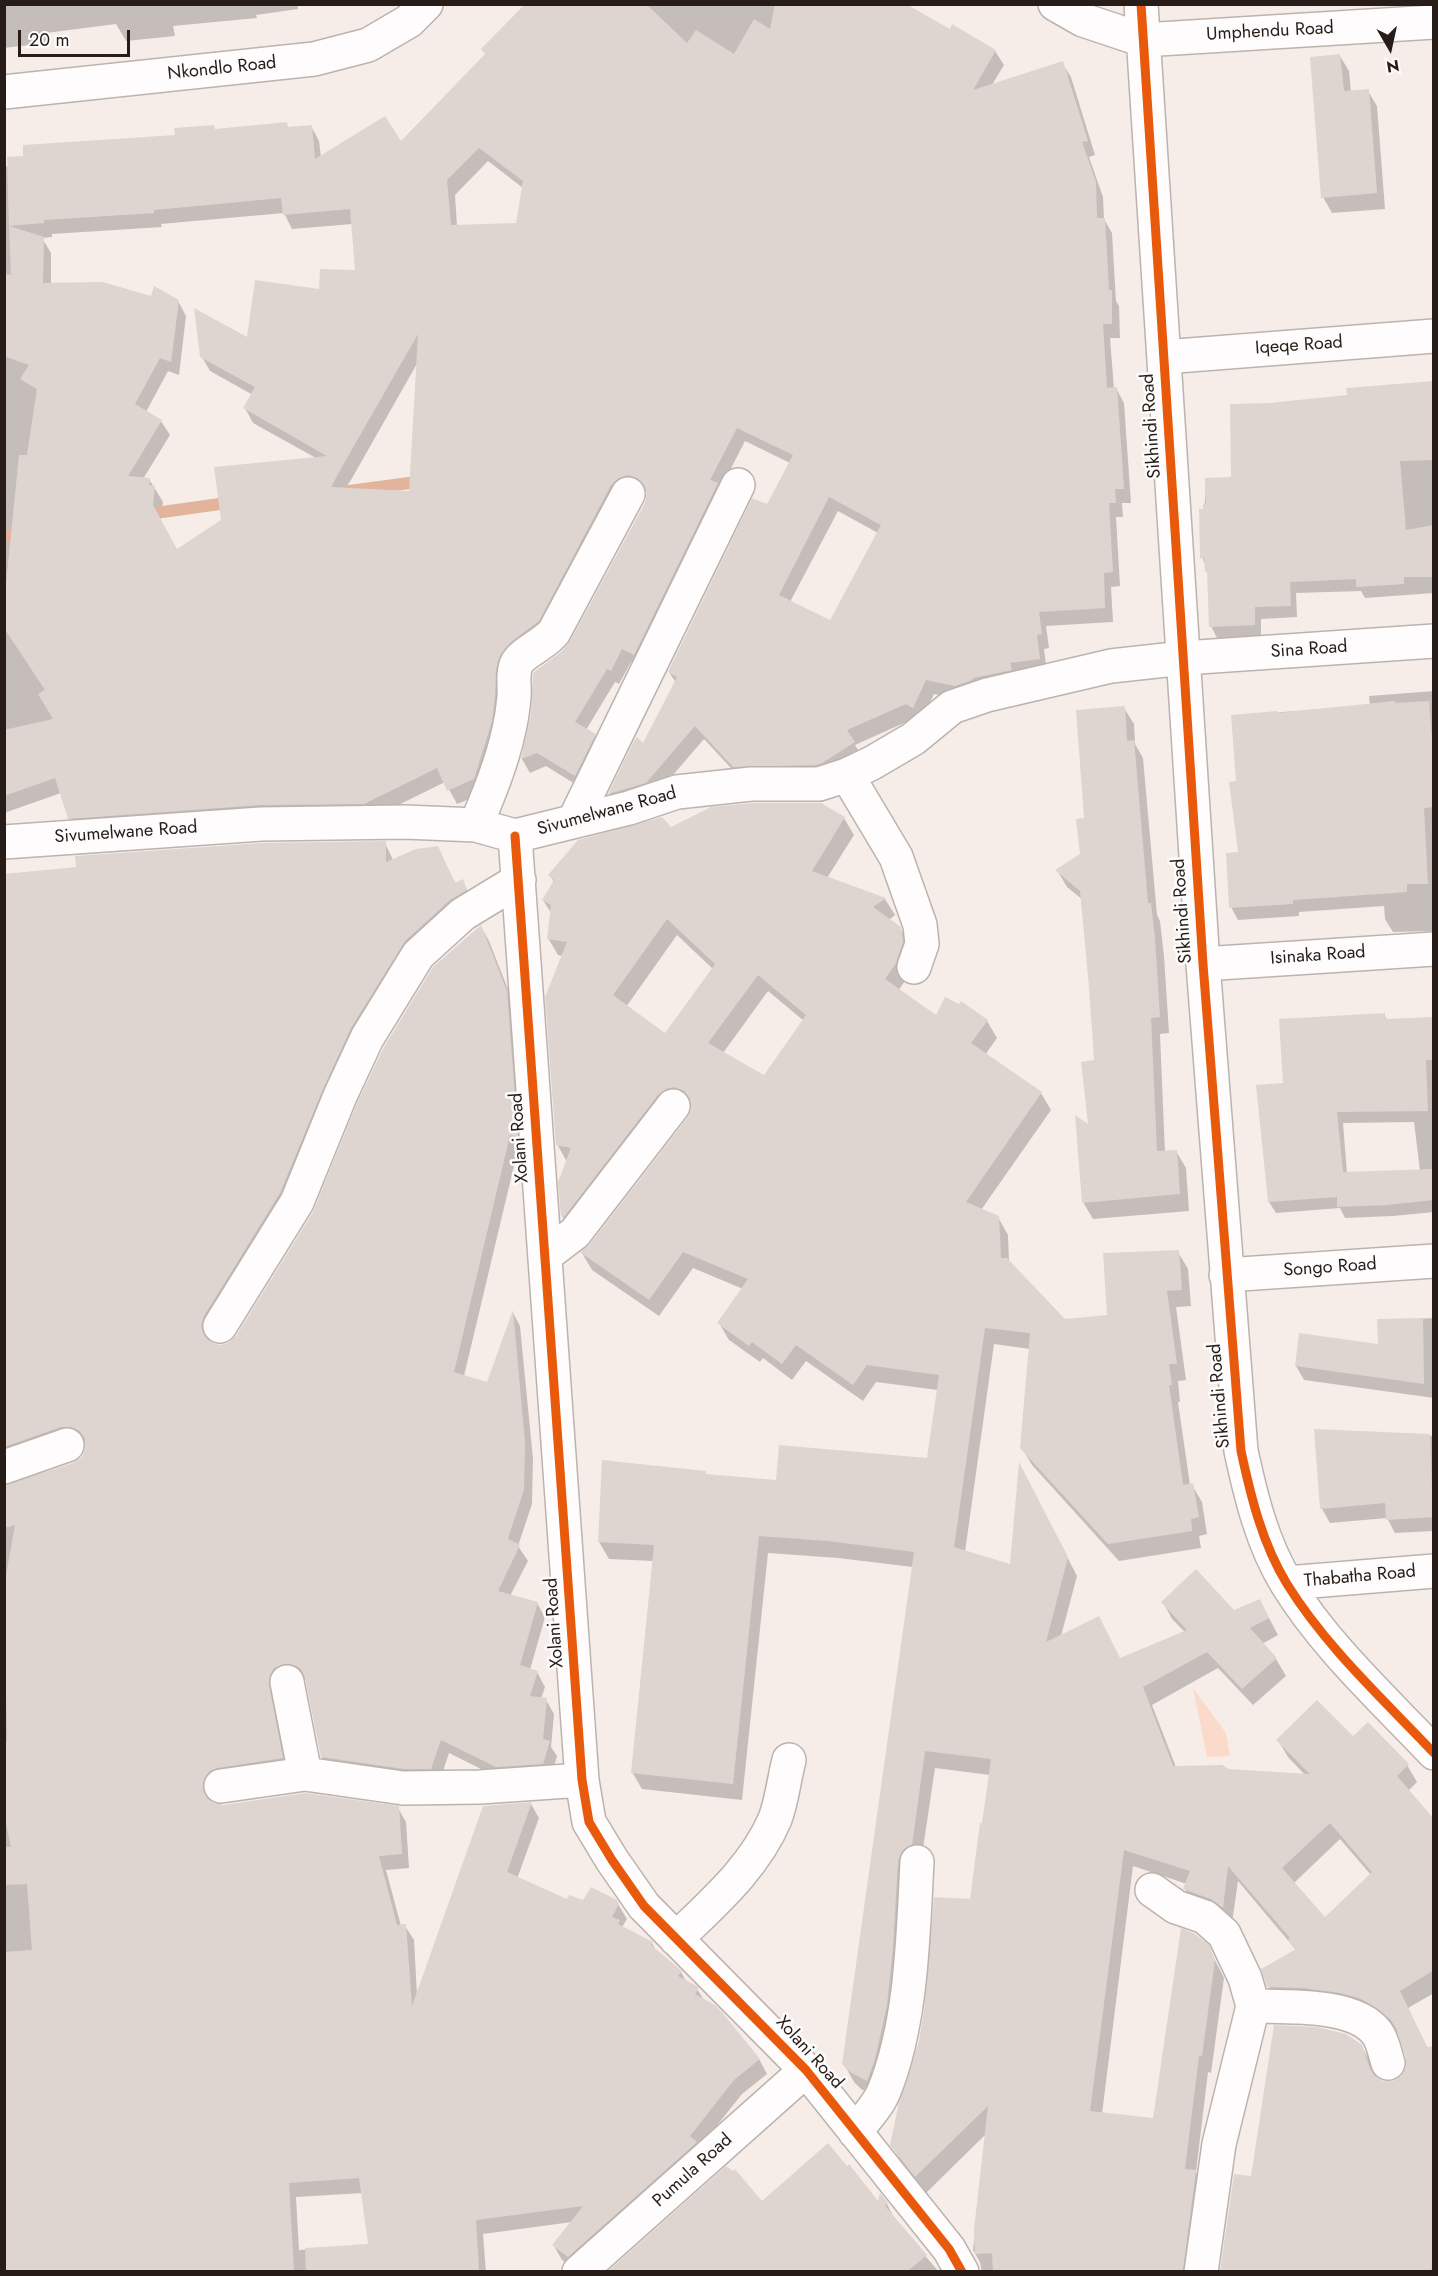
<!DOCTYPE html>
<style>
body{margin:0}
#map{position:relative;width:1438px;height:2276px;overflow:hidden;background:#f7ede8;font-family:Jost,sans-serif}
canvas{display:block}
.frame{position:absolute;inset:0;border:6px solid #271c17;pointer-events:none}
.north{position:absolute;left:1360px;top:18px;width:60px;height:60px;-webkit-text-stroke:4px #fcfcfc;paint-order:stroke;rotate:171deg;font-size:16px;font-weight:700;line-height:24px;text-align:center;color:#271c17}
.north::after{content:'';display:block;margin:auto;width:21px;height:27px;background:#271c17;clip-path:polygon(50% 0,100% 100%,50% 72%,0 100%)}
.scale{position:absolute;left:18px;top:30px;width:112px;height:27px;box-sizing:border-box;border:3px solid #271c17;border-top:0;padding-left:8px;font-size:18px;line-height:21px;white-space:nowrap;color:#271c17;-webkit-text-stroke:4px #fcfcfc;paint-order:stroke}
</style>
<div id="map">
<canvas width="1438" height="2276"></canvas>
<div class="frame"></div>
<div class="north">N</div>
<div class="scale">20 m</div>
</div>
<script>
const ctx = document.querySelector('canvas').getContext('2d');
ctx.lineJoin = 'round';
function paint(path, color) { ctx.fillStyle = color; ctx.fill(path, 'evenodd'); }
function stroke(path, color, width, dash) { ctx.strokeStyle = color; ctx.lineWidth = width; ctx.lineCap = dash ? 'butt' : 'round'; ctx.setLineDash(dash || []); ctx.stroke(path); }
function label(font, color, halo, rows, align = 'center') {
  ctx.font = font + ' Jost,sans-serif'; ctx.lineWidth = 5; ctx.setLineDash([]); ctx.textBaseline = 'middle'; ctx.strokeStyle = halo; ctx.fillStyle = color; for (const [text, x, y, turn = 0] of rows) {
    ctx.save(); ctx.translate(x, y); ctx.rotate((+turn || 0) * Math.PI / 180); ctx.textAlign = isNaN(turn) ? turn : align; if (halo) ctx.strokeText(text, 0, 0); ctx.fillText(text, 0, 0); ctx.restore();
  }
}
paint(new Path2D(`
 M1193,1688L1226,1733L1230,1756L1207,1757Z`), '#fadacb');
paint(new Path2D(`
 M4,4H297L298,9L256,15L257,18L173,26L175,36L126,41L116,24L46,33L47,43L4,48Z
 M527,4H902L950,31L995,51L1004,65L992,85L1062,63L1071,77L1095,155L1089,157L1103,197L1104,219L1112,233L1116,301L1119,306L1120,338H1110L1114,389L1116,388L1124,403L1131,503H1122L1123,517H1116L1120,586L1111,587L1113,622L1046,626L1049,648L1044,649L1047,673L964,700L934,694L921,721L915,718L855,745L862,757L825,779L743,781L704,739L654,797L618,807L610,794L635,742L644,745L676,683L669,672L768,506L790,463L745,441L720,490L642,668L631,662L619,684L615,682L586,730L594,735L603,750L583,789L546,766L530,773L522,759L532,714L563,652L572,642L646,503L647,492L637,489L519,656L482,794L457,804L445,782L372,818L78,833L69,818L61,793L4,813V167L176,136L286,124L289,128L311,126L319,141L321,157L400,143L486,55ZM488,161L523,188L517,225L457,226L455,195ZM284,213L292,229L353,224L357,272L321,291L248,340L202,357L210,371L253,395L245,408L253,423L316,458L177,551L160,521L163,502L149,479H143L170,435L161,421L146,412L168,371L179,375L186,316L178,301L51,284V253L42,238L52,237V234L162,227L161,224ZM418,362L410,493L345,489L351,480ZM838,511L878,533L831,622L790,602Z
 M1340,56L1349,71L1351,92L1368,91L1377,106L1385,209L1332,213L1323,197Z
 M1434,383V593L1365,598L1361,591L1296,593L1297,617L1261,619V637L1217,638L1211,626L1209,575L1202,557L1206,479L1232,478L1269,405L1349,397Z
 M1434,691V931L1393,932L1385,919L1384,906L1299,912V916L1238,920L1231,907L1240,854L1233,716L1370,705L1369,696Z
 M1124,708L1134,724L1135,744L1143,758L1157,915L1160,921L1164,956L1169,1033L1160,1034L1165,1152L1176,1151L1186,1168L1189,1211L1093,1219L1083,1202L1096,1061L1083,900L1067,887L1057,870L1081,855L1085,819Z
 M844,818L854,835L827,878L885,899L895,915L889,920L900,928L910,945L912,960L905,981L898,991L937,1017L962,1003L987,1021L997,1038L985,1055L1041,1093L1051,1110L981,1210L998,1217L1008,1235L1009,1262L1065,1321L1109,1316L1178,1252L1188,1269L1191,1306L1176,1307L1186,1380L1178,1381L1180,1402H1178L1190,1485H1192L1202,1502L1207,1534L1199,1536L1201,1548L1119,1561L1032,1465L1022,1448L1030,1349L994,1344L965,1552L1012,1566L1028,1481L1077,1576L1061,1636L1120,1659L1185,1632L1172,1619L1163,1602L1234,1612L1260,1601L1278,1635L1262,1644L1276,1659L1286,1676L1253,1705L1218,1668L1152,1705L1176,1767L1306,1776L1288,1757L1278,1740L1353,1738L1407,1765L1417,1782L1408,1791L1434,1821V1993L1408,2008L1428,2049L1434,2047V2272H1222L1235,2175L1252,2177L1361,2046L1372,2064L1377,2079L1384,2083L1395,2082L1402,2077L1408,2068L1407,2057L1401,2036L1387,2024L1279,2004L1269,1987L1296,1950L1238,1881L1232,1923L1195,1906L1185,1889L1187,1884L1133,1866L1102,2114L1154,2120L1208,1946L1224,1978L1211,2073L1208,2072L1196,2172L1205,2188L1194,2272H982L980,2262L973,2250L986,2134L926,2193L902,2163L892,2145L971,1901L990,1775L935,1768L921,1862L877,2097L861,2089L854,2082L844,2064L913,1567L838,1558L768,1553L742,1800L642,1789L632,1772L653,1561L609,1559L599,1542L603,1462L707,1476L777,1482L928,1460L938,1390L876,1382L863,1401L806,1361L792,1380L763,1358L760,1362L729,1340L719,1323L743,1289L693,1268L659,1316L592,1270L582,1253L591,1245L689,1118L693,1107L686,1104L572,1233L562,1216L567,1162L557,1144L563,956L558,955L548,938L551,913L543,900L554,883L550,875L671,829ZM677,935L713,969L666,1036L626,1007ZM768,991L804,1021L764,1077L723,1053ZM1340,1839L1371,1875L1325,1919L1294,1883Z
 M385,843L393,860L437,848L456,884L462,881L470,895L330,1104L212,1331L209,1341L219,1346L229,1344L237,1337L314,1212L481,927L489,941L515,1007L525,1150L518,1149L464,1376L488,1384L513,1313L520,1326L533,1459L532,1504L518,1546L528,1561L510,1596L537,1603L545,1617L530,1670L537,1672L545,1687L541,1699L546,1700L554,1714L551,1747L557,1756L551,1778L505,1781L449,1753L439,1783L331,1771L322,1757L307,1681L303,1678L293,1677L290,1772L211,1793L210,1803L223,1806L398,1808L406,1822L409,1868L386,1870L401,1926H405L414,1940L417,1995L531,1804L539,1818L517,1879L568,1902L616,1901L627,1919L622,1927L652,1943L656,1951L681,1972L687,1983L697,1989L704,2000L759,2059L767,2074L742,2094L699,2148L577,2270L562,2260L554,2246L572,2222L483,2234L486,2272H231L238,2263L224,2272H4V1486L74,1464L82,1459L87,1444L79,1440L4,1464V876ZM363,2193L369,2245L299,2250L296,2197Z
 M1384,1015L1388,1021L1434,1019V1212L1393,1216L1345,1218L1340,1208L1276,1213L1269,1202L1284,1084ZM1414,1122L1420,1171L1347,1173L1343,1123Z
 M1434,1318V1398L1304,1380L1296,1366L1379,1345V1321Z
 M1316,1431L1434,1436V1531L1395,1533L1387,1518L1330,1523L1322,1509Z
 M726,2168L762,2203L887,2204L896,2222L939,2272H610Z`), '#0003');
stroke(new Path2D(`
 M349,491L424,481
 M141,515L234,502
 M4,536L26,532`), '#e2b49c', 12);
paint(new Path2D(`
 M525,4H646L687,43L696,30L734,54L754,19L770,29L775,4H906L950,29L952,24L996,50L973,90L1063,61L1088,141L1082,142L1096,182L1097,218H1105L1109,290H1112V324H1103L1107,388L1117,387L1124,489H1115L1116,503H1109L1113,572L1104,573L1105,608L1039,612L1042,634L1037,635L1040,659L1010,663L1012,670L973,678L972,680L955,686L926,680L913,708L906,704L847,730L855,742L822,763L816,765L733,767L695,726L646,783L608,794L634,741L637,737L643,743L677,677L668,672L752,498L767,504L793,455L737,428L710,480L718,483L634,655L622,649L611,671L607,669L575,722L596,734L575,776L537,753L521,759L531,714L533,673L562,651L570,641L645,503L647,494L644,485L637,478L628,475L619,478L611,485L539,621L511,642L500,655L496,669L495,696L492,721L474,779L447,791L437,768L364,804L260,805L68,819L55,778L4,796V730L53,719L38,694L45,690L4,628V604L19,455H27L37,389L20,379L29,365L4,356V274L11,275L9,226L44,237L43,283L103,282L151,296L154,286L179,300L171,362L160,358L135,404L162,420L128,476L150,478L149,485L155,486L153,505L177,549L221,520L214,467L327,456L243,408L255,387L200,357L194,308L247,337L255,280L319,289L320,269L355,270L350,209L283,215L281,198L154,210V213L44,220V223L9,226L7,157L23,156V145L175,135L174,128L214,125L215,129L287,122L288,127L312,125L315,159L385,116L401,141L485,54L481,49ZM479,148L523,181L516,223L451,225L447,180ZM418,334L409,491L331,487L343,465ZM829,497L881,525L830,620L779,595Z
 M1340,54L1344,91L1369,89L1377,193L1321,198L1310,57Z
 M1434,381V460L1400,461L1406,530L1434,525V577H1404V584L1356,587V579L1290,582L1291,606L1255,607V625L1209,627L1207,571L1205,572L1204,558H1200L1199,509H1203V504H1206L1205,478L1231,477L1230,404L1269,403L1347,395L1346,388Z
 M1395,701V703L1429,701L1434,766V807L1424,808L1428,884H1407V892L1293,900V904L1229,908L1226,853L1238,852L1229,782L1236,781L1231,715L1277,711L1278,713Z
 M1125,706L1127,741L1134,740L1148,903H1151L1155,938L1160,1017L1151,1018L1157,1151L1177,1150L1180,1194L1082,1203L1075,1115L1088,1124L1081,1062L1094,1060L1089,987L1080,891L1055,870L1080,854L1076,819L1084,818L1076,710Z
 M752,803H821L845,817L812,871L886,898L873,907L901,927L903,942L896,963L885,979L936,1015L945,997L959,1004L961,1001L988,1020L971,1043L1042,1092L966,1202L999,1216L1001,1258H1007L1065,1319L1107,1315L1103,1253L1179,1250L1182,1290L1167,1291L1177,1364H1169L1172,1385H1169L1183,1485L1193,1483L1199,1517L1191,1519L1192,1531L1108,1544L1020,1448L1030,1333L985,1328L954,1547L1010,1564L1019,1462L1068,1557L1046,1642L1099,1616L1120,1658L1187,1630L1161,1602L1196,1569L1234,1610L1260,1599L1269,1618L1250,1628L1277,1658L1242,1689L1207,1652L1143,1687L1173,1766L1222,1765L1229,1769L1310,1774L1276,1740L1317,1700L1353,1736L1368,1722L1409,1764L1397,1776L1434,1819V1970L1400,1991L1427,2047L1434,2046V2258L1431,2271H1220L1234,2174L1251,2176L1274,2025L1317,2027L1346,2034L1362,2045L1370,2069L1375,2076L1383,2081H1393L1401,2076L1406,2067V2058L1396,2028L1390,2019L1375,2007L1359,1998L1340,1993L1303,1988L1267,1987L1261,1969L1296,1949L1288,1940L1290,1938L1228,1866L1223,1908L1211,1899L1183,1889L1190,1871L1124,1850L1090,2111L1153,2118L1181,1928L1195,1934L1209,1945L1215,1960L1202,2056H1199L1185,2169L1196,2170L1183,2271H993L992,2253L975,2254L974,2229L988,2106L915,2177L890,2145L899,2102L919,2041L924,2011L934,1897L970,1899L980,1823H982L991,1759L925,1751L912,1845L902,1851L898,1861L893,1947L887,2005L875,2059L867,2081L850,2072L842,2064L914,1552L828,1541L759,1536L733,1784L631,1773L654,1545L598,1542L602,1460L706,1471V1474L776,1480L779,1445L927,1458L939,1375L867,1365L853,1385L796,1345L782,1364L752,1342L749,1346L717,1323L748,1279L683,1252L649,1300L580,1252L590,1244L688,1117L691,1109L690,1099L684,1091L675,1087L666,1089L658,1095L564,1217L561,1216L558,1182L571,1148L556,1145L545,997L567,942L547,939L551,905L542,900L554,880L548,875L578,840L662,817L671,827L711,807ZM667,919L715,964L665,1033L613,995ZM758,975L806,1015L764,1075L708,1043ZM1330,1823L1372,1872L1325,1917L1282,1868Z
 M386,841V862L416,849L438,846L455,883L463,879L467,890L450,900L405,941L351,1028L323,1089L280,1193L204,1316L201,1326L204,1335L211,1342L219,1345L228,1343L236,1336L313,1212L357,1103L384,1047L433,967L481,925L507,991L518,1137L510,1135L454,1372L487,1382L513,1310L525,1443L524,1489L508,1539L520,1545L498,1591L538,1602L520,1665L538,1671L530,1696L547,1698L543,1739L550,1741L543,1764L496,1767L441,1740L431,1769H404L321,1757L305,1678L301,1669L294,1665L284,1664L274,1668L270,1675L269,1685L283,1758L218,1768L210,1771L204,1779L203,1789L207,1798L214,1803L223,1805L305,1793L399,1806L402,1854L379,1856L397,1925L406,1924L412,2006L483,1806L532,1802L507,1872L567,1899L569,1895L583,1900L591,1887L617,1900L619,1904L612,1917L620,1920L618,1924L653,1942L651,1945L682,1971L678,1976L697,1986L699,1988L695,1994L715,2005L721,2011L760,2059L734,2080L690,2136L697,2142L568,2257L552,2245L583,2206L476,2220L479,2271H306L305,2248L368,2244L359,2178L289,2183L294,2271H4V1952L32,1950L27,1884L4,1885V1847H11L4,1813V1741H7L4,1587L15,1525L4,1528V1485L73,1463L82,1457L85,1448V1439L80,1431L70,1427H61L4,1447V874L76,867L75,856L262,843Z
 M1385,1013V1019L1434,1017V1060H1426L1428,1111L1337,1112L1343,1172L1434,1169V1200L1386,1205L1337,1207V1197L1268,1202L1256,1085L1283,1083L1279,1019Z
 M1423,1318L1424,1384L1295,1366L1299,1333L1378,1344L1377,1319Z
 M1314,1429L1430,1434L1433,1517L1386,1520L1385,1503L1320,1509Z
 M828,2143L847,2166L849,2164L878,2201L880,2193L888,2203L885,2206L927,2255L908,2271H608L726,2166L733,2171L735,2169L762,2201Z`), '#dfd5d0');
const minor = new Path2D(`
 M1055,4L1083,20L1143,40L1434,22
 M1141,4L1203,964L1241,1451C1251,1497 1262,1543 1287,1584C1326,1647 1383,1699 1434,1753
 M4,92L314,59L368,45L409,21L426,4
 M1164,357L1434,336
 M847,775L896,857L920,925L922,944L914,967
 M574,821L738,485
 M476,825C488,796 501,765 508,734C511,722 513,709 514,697C515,686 512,675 516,665C521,653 545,644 554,632L628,494
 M515,836L582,1780L589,1822L612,1860L644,1906L806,2070L949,2249L962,2272
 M4,842L261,824L405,822L476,825L515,836L629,808L677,792L751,784H819L847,775L872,763L913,739L952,707L987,695L1111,666L1184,658L1434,641
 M1203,964L1434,949
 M545,1256L575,1233L673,1106
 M1226,1275L1434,1261
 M220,1326L297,1202L340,1096L367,1038L418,955L463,914L519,880
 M4,1467L67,1445
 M1287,1583L1434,1571
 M287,1682L305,1774
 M221,1786L305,1774L403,1788L480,1787L582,1780
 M1152,1890L1176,1907L1205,1917L1224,1934L1245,1978L1253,2006L1219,2144L1201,2272
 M676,1939C714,1902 754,1868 775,1819C782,1801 784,1779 789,1760
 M1253,2006C1287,2007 1355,2003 1377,2033C1383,2041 1385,2054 1388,2063
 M855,2132C865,2119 878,2106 884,2091C912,2022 913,1935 917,1862
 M579,2272L806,2070`);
stroke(minor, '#bdb3ae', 36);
stroke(minor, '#fefcfc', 33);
stroke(new Path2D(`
 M1141,4L1203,964L1241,1451C1251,1497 1262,1543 1287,1584C1326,1647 1383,1699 1434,1753
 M515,836L582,1780L589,1822L612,1860L644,1906L806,2070L949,2249L962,2272`), '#e8590c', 9);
label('18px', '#271c17', '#fcfcfc', [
 ["Umphendu Road",1270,32,-3],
 ["Nkondlo Road",222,69,-6],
 ["Iqeqe Road",1299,346,-4],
 ["Sikhindi Road",1152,426,-94],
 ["Sina Road",1309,650,-4],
 ["Sivumelwane Road",607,812,-15],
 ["Sivumelwane Road",126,833,-4],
 ["Sikhindi Road",1183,911,-94],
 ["Isinaka Road",1318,956,-4],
 ["Xolani Road",520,1138,-94],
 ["Songo Road",1330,1268,-4],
 ["Sikhindi Road",1220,1396,-95],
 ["Thabatha Road",1360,1577,-5],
 ["Xolani Road",555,1623,-94],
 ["Xolani Road",809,2053,48],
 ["Pumula Road",693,2171,-42]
]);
</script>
